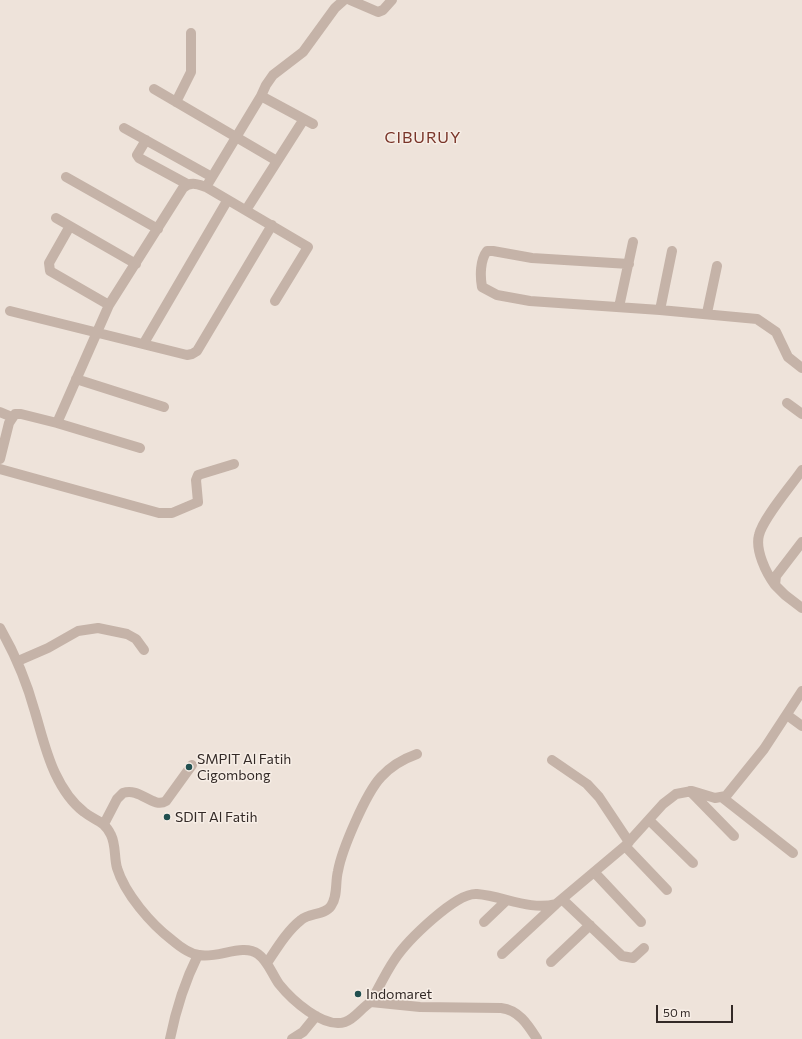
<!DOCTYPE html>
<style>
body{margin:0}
#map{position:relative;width:802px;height:1039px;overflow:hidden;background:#eee3da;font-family:Commissioner,sans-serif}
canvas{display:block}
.scale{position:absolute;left:656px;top:1005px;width:77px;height:18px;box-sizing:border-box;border:2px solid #332a27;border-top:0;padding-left:5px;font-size:12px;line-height:14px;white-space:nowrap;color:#332a27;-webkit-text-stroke:3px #f7eee6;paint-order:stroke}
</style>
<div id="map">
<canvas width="802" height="1039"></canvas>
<div class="scale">50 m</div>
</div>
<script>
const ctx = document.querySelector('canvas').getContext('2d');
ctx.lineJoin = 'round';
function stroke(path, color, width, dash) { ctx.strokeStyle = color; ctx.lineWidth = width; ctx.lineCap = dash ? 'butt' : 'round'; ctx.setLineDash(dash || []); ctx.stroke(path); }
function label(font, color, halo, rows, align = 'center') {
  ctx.font = font + ' Commissioner,sans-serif'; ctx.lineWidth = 3; ctx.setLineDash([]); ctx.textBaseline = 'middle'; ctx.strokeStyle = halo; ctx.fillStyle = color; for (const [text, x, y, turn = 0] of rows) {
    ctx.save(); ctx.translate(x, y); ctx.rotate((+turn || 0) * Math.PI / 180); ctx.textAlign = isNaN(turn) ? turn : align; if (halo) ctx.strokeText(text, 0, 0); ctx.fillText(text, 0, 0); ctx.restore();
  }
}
stroke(new Path2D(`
 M350,0L378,12L383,10L392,0
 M154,89L277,161
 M261,96L266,85L273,75L303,52L335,8L344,0
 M176,102L191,72V33
 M124,128L212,177
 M146,140L137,155L139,158L187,184
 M66,177L158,229
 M206,187L261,96L313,124
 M246,210L304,119
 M56,218L136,264
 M70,226L49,263L50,271L109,305
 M629,264L532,258L493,251H487C480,260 480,276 482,287L497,295L530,301L660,310L757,319L776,332L788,357L802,368
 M619,307L633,242
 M660,310L672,251
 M10,311L187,355L192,354L197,351L272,225
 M707,313L717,266
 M144,343L227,201
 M76,379L164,407
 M787,403L802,414
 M0,412L12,417
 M57,423L140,448
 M0,459L9,423L15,414H21L57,423L109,305L183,188C191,181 197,184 206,187L308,247L275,301
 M0,469L159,513H172L198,502L196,480L198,475L234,464
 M802,542L776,576L775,585L785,595L802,608
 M775,585C766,573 755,550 759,535C763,518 791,486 802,470
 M0,628C15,654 27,683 35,712C41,732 46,754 55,773C62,788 71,802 84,812C95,821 104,820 111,835C116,845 114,857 117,868C125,894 151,924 172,940C179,946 190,954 199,955C217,959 243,943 258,954C268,961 272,974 279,984C291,999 323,1029 345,1022C355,1019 362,1007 371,1002L420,1007L501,1008C519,1010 528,1025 537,1039
 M18,661L48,648L78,631L98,628L127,634L136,639L144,650
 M787,715L802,726
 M552,760L587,784L599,797L629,842
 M690,791L734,836
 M723,798L793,853
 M649,820L693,863
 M104,824L117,799L123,793C140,787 153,809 166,801L192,765
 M625,846L667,890
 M595,873L641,922
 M563,900L622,956L633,958L644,948
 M484,922L507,900
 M502,954L556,904
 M551,962L590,925
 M267,963C277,948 287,931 301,920C309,913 325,915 331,906C338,896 335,882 338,871C342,849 366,793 381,777C391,766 403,759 417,754
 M371,1002C379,987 386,972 395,959C407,941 456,892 477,894C503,896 530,911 556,904L625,846L663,804L676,794L692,791L715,798L726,796L764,749L802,691
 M170,1039C176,1009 184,983 198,955
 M292,1039L303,1032L316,1016`), '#c5b3a8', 10);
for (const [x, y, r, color] of [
 [189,767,4,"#214f4f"],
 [167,817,4,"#214f4f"],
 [358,994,4,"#214f4f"]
]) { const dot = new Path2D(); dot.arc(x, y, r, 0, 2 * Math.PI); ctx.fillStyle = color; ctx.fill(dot); stroke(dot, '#f7eee6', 1.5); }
label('14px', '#332a27', '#f7eee6', [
 ["SMPIT Al Fatih",197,759],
 ["Cigombong",197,775],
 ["SDIT Al Fatih",175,817],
 ["Indomaret",366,994]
], 'left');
ctx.letterSpacing = '1px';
label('16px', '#793529', '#f7eee6', [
 ["CIBURUY",423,138]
]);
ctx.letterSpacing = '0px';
</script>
